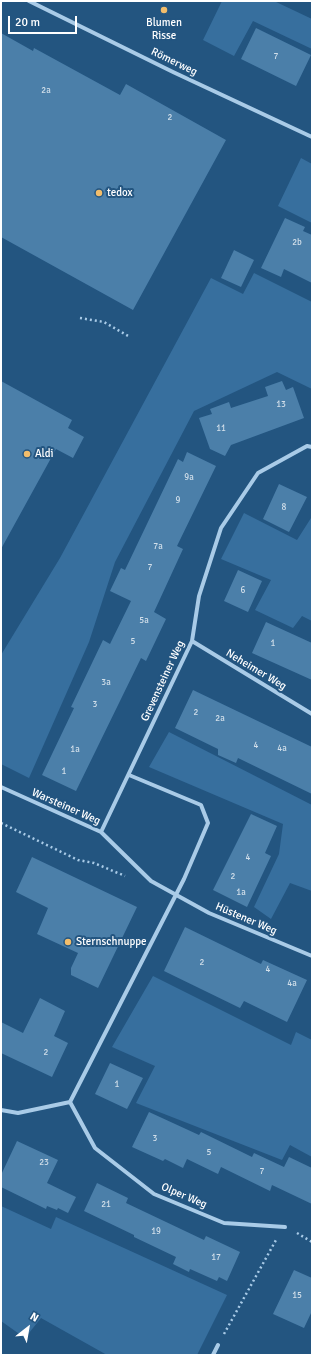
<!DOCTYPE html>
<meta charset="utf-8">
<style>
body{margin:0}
#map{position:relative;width:313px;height:1356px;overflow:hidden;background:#235580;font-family:Signika,sans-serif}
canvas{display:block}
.frame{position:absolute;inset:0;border:2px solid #fff;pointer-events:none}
.north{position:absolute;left:8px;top:1308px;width:40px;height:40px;-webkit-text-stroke:3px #235580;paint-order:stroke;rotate:31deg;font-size:11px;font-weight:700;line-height:16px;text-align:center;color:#fff}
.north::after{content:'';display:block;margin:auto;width:14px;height:18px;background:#fff;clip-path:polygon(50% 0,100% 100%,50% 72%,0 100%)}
.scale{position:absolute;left:8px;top:16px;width:69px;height:18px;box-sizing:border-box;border:2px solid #fff;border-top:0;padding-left:5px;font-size:12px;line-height:14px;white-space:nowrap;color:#fff;-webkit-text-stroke:3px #235580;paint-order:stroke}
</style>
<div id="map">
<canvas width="313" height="1356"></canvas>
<div class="frame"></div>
<div class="north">N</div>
<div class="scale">20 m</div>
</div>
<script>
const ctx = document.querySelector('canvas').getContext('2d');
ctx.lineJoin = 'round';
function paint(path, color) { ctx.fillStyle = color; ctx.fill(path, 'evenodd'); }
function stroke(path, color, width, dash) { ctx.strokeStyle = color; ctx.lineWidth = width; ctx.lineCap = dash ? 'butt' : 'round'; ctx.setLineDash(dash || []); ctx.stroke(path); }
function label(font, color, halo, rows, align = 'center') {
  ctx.font = font + ' Signika,sans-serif'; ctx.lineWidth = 4; ctx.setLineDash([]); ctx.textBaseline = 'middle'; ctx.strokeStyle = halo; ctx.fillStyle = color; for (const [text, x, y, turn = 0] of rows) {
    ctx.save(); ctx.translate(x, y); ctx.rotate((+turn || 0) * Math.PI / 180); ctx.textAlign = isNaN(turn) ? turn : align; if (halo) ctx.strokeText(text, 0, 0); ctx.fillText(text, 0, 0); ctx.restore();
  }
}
paint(new Path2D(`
 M222,1H274L312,19V49L253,21L234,56L203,40Z
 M301,158L312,164V223L278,206Z
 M254,273L312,302V389L277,372L194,411L115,562L89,642L29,778L1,764V655L60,558L211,278L243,294Z
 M244,513L297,540L311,518H312V621L302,616L293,628L255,610L271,580L221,559Z
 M169,732L312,805V891L290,883L271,919L254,907L279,854L283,824L149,767Z
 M153,976L291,1045L296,1032L312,1040V1157L290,1145L282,1160L136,1103L155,1066L112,1047Z
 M1,1206L51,1229L56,1217L227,1295L197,1355H107L41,1318L25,1338L1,1321Z`), '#376f9e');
paint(new Path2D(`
 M256,28L311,55L296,86L241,59Z
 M1,33L33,51L34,48L120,95L126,84L226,140L133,310L1,237Z
 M285,218L305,227L303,231L312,235V283L284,269L281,277L261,268Z
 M234,250L254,260L241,287L221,278Z
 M1,381L72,420L68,428L84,437L73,458L56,449L1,549Z
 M282,381L286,390L293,387L304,418L231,445L225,456L210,449L199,418L212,414L210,409L229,402L231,408L268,396L265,387Z
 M187,452L216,466L177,546L183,549L154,612L166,619L146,661L141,658L76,791L42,775L74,708L71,707L103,640L110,644L131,601L110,591L121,568L125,570L178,459L183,462Z
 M279,484L307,497L289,532L263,519Z
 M238,570L262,581L248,612L224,601Z
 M266,622L312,643V680L252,653Z
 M193,690L312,747V794L238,758L236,763L218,755V749L175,728Z
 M251,814L277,826L265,853L271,856L247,907L213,890Z
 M32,857L137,907L98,988L71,975V968L78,953L37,934L48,908L16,892Z
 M185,927L261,964L263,960L307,980L287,1022L244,1001L240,1008L164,971Z
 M40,998L65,1011L54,1036L68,1043L52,1077L1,1053V1022L23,1033Z
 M110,1063L143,1078L127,1109L95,1094Z
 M149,1112L199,1135L201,1132L252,1157L254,1153L284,1167L289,1157L312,1168V1204L272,1185L270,1191L221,1167L218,1174L187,1159L183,1168L165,1159L163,1161L132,1147Z
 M17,1141L58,1160L47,1183L76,1197L68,1213L58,1208L57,1210L47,1206L46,1209L1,1187V1175Z
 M97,1183L128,1198L126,1203L204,1240L206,1236L240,1252L227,1281L219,1277L217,1281L190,1269L189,1272L173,1264L176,1257L134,1237V1235L84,1211Z
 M294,1270L312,1278V1311L304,1328L273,1314Z`), '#4b7fa9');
stroke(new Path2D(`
 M80,318L104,322L130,337
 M1,823L78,860L94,863L125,876
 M297,1233L312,1242
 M224,1334L276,1240`), '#a9cbe7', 2.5, [2, 3]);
stroke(new Path2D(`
 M29,1L173,72L312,137
 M192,641L312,714
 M1,787L101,832L151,881L209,913L312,956
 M101,832L192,641L199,596L221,528L258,473L307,446L312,447
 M70,1102L95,1148L154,1194L224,1223L285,1227
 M1,1110L18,1113L70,1102L184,879L208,823L201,805L129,775
 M213,1355L218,1345`), '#a9cbe7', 4);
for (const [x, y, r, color] of [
 [164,10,4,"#f2bd6b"],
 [99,193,4,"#f2bd6b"],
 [27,454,4,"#f2bd6b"],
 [68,942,4,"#f2bd6b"]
]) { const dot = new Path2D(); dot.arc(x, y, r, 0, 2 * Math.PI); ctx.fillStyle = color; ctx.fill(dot); stroke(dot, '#235580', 1.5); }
label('9px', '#d2dfea', null, [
 ["7",276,57],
 ["2a",46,91],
 ["2",170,118],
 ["2b",297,243],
 ["13",281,405],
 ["11",221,429],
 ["9a",189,478],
 ["9",178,501],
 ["8",284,508],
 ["7a",158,547],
 ["7",150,568],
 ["6",243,591],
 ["5a",144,621],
 ["5",133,642],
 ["1",273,644],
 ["3a",106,683],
 ["3",95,705],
 ["2",196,713],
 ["2a",220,719],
 ["4",256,746],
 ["4a",282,749],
 ["1a",75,750],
 ["1",64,772],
 ["4",248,858],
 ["2",233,877],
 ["1a",241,893],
 ["2",202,963],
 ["4",268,970],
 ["4a",292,984],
 ["2",46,1053],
 ["1",117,1085],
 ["3",155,1139],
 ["5",209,1153],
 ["23",44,1163],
 ["7",262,1172],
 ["21",106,1205],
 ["19",156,1232],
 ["17",216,1258],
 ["15",297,1296]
]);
label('11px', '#fff', '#235580', [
 ["Blumen",164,23,"center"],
 ["Risse",164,36,"center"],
 ["tedox",107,193],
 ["Aldi",35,454],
 ["Sternschnuppe",76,942]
], 'left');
label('11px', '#fff', '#235580', [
 ["Römerweg",174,62,26],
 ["Neheimer Weg",256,670,31],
 ["Grevensteiner Weg",163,681,-65],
 ["Warsteiner Weg",66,807,24],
 ["Hüstener Weg",246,919,23],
 ["Olper Weg",184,1196,23]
]);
</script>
